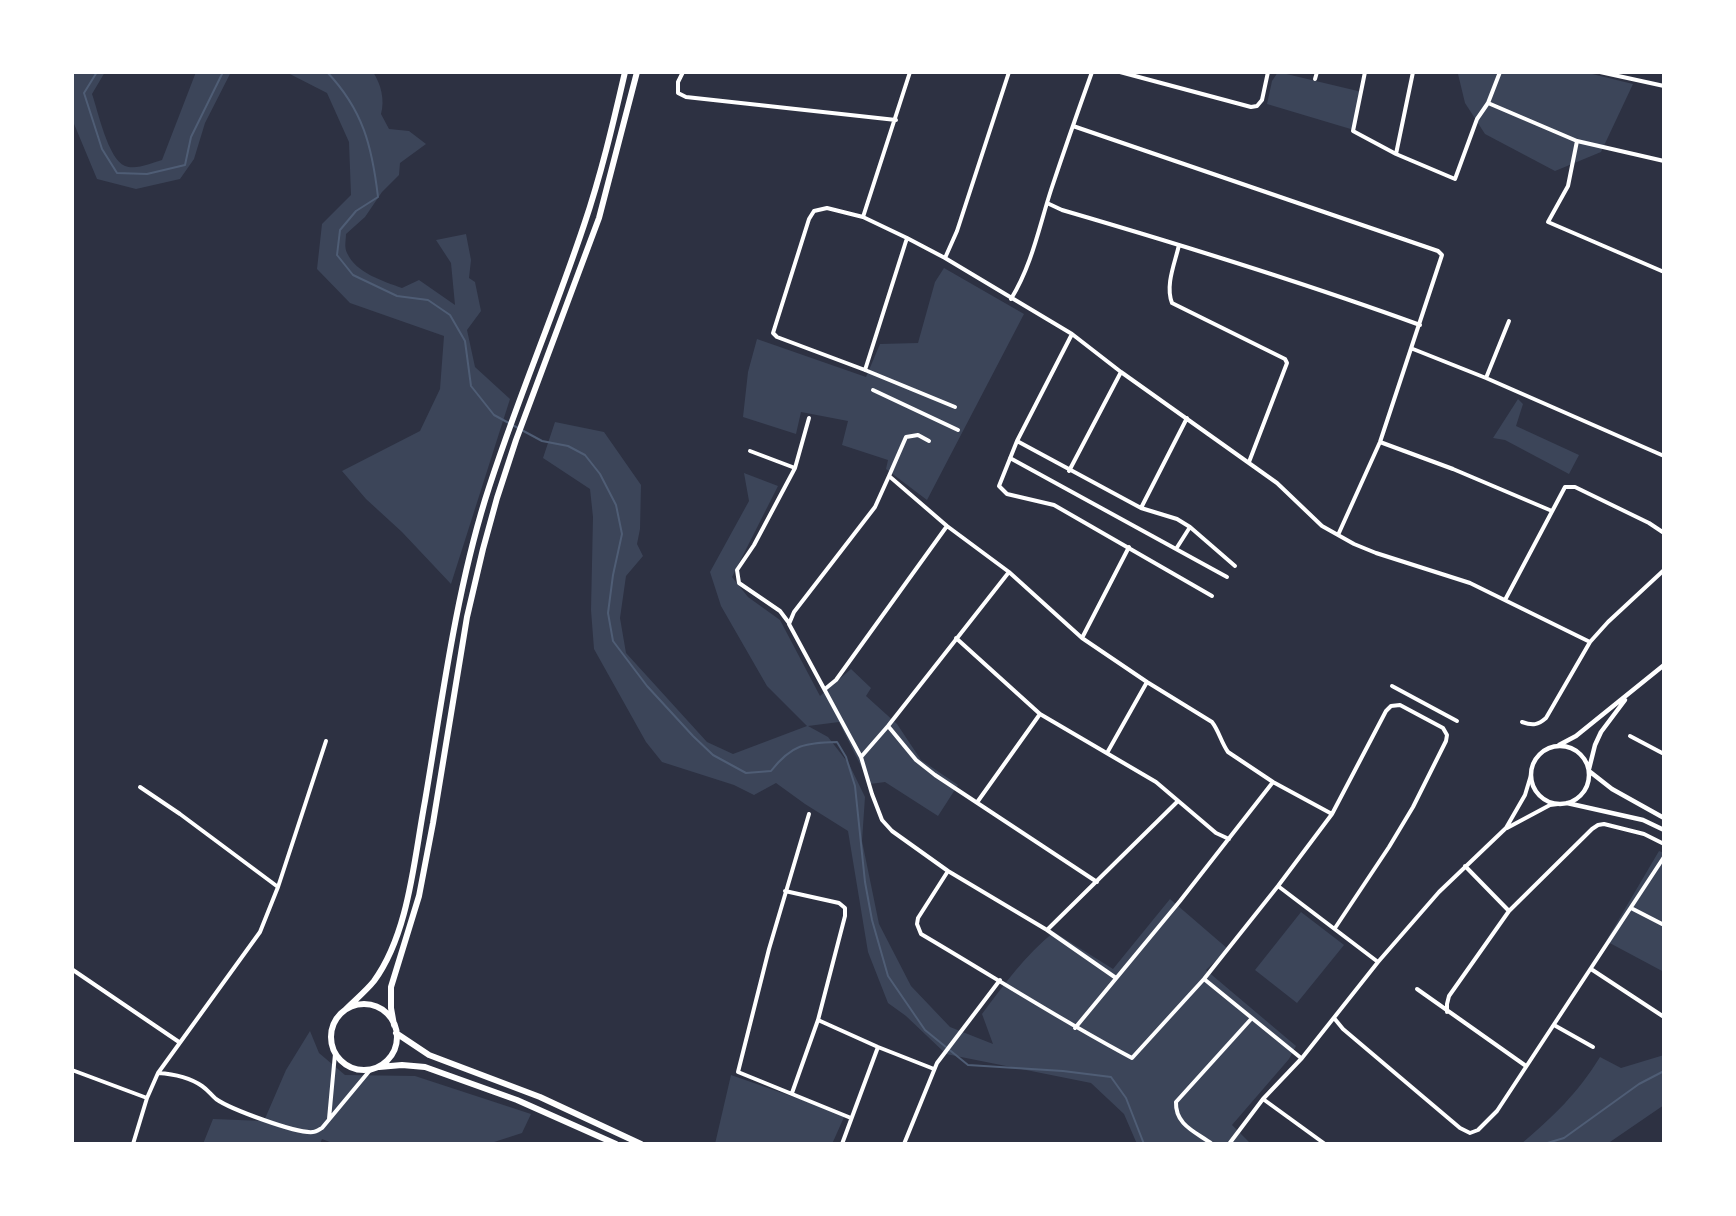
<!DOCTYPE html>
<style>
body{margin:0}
#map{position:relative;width:1736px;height:1216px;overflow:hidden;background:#2d3142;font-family:"PT Sans Narrow",sans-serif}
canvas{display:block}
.frame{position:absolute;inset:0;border:74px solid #fff;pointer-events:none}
</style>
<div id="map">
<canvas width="1736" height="1216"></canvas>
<div class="frame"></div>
</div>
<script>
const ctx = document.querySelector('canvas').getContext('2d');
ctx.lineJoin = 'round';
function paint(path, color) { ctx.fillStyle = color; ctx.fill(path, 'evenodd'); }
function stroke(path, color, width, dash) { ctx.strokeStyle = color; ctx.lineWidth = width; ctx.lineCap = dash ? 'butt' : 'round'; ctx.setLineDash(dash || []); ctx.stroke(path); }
paint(new Path2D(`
 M72,72H105L92,94C98,111 108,159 125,166C136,170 152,163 162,160L196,72H231L205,123L194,159L180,179L136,189L97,179L72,119Z
 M286,72H373C381,84 385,100 381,114L389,129L409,131L426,144L400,163L399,175L382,192L365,217L346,234C346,240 344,247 347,253C356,273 383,281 402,288L419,280L455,305L451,263L436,240L466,234L471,260L469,278L475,282L481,311L467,330L475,367L510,399L451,584L402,532L366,499L342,471L420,431L440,389L444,336L350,303L317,269L322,224L351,195L349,142L327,93Z
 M1278,72L1362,92L1354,130L1267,104L1272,81Z
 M1452,72H1584L1633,84L1601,152L1555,171L1485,134L1465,103L1458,74Z
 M944,268L1024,314L927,500L886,469L888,460L842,445L848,421L801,412L796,434L743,417L748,372L757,339L866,377L880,344L918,343L935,282Z
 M1518,399L1523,404L1516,426L1579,455L1569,474L1505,440L1493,438Z
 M555,422L604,432L641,485L640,529L637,544L643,556L626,576L620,618L626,653L707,742L733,754L807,726L767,686L721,606L710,572L749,501L744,473L778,486L732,577L748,597L780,620L820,696L851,669L871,688L866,696L897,724L921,760L958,785L938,816L885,782L870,784L839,722L808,726L828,737L849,764L865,797L862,841L879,924L911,986L950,1027L993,1044L982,1014C1003,986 1026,954 1054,932L1113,969L1170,899L1228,949L1206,970L1296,1046L1289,1059L1232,1125L1251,1144H1137L1124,1114L1091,1083L946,1054L906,1016L888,1003L868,952L848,831L805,804L776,783L754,795L734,785L662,762L646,742L594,649L591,610L593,517L590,489L543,458Z
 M1659,851L1664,853V972L1606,941Z
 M1301,912L1344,945L1297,1003L1255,970Z
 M310,1031L319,1053L345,1075L415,1076L531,1114L522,1133L488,1144H335L322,1139L320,1144H203L213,1119L264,1121L286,1070Z
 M1664,1055V1105L1607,1144H1521C1553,1117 1578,1093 1600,1057L1621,1068Z
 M731,1075L845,1115L832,1144H715Z`), '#3c4559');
stroke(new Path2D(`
 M97,72L84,93L102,149L117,173L147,174L185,165L191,137L223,72
 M327,72C363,110 372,146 378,197L356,211L340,230L337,255L353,275L397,296L428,300L450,315L465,341L471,386L494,415L542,441L568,446L585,455L600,474L616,505L622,534L613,575L608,613L613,641L647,686L693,736L713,755L746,773L771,771C792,744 805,743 837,742L846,757L855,786L865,882L872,920L888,976L925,1030L968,1065L1063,1071L1111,1077L1126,1098L1144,1144
 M1544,1144L1564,1138L1639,1084L1664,1071`), '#4f5d75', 2);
stroke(new Path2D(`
 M683,72L678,82V93L686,97L896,120
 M1120,72L1251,107L1257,106L1262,100L1268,72
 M1365,72L1353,131L1396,154L1455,179L1477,119L1488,103L1500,72
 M1600,72L1664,86
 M1315,79L1317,72
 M1488,103L1577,141L1664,161
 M1073,126L1438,251L1442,255L1380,442L1338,535
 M1577,141L1568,186L1548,222L1664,272
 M1396,154L1413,72
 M1047,203L1062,210C1182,245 1302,282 1420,325
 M863,217L910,72
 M1179,245C1175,263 1165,285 1172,303L1285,359L1287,363L1249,462
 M945,258L957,231L1009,72
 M1011,299C1032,265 1039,227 1051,190C1064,151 1078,111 1092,72
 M1072,334L1017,441L999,486L1007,494L1054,505L1212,596
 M1413,349L1486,378L1664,456
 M865,370L907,238
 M1486,378L1509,321
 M873,390L958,430
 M955,407L865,370L777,337L773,333L809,219L814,211L827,208L863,217L907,238L945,258L1072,334L1121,372L1277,483L1322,526L1354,544L1376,553L1470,583L1590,642
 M1017,441L1141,508L1177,519L1190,527L1176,549
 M1380,442L1453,469L1552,511
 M750,451L795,468
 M1010,458L1227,577
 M1069,471L1121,372
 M889,476L906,437L918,435L929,441
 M1141,508L1187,418
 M1190,527L1235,566
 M1505,600L1565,487H1575L1649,523L1664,533
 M789,623L780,611L739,583L737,570L754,545L795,468L809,418
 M956,638L1040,714L1156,782L1216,833L1229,839
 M1082,638L1129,547
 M1392,686L1457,721
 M825,689L836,680L947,526
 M1522,722C1533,726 1538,725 1546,718L1590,642L1608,622L1664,570
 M888,726L916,760L935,775L1097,882
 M1630,736L1664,754
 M1107,753L1147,682
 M861,757L888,726L1009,572
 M140,787L180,814L278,887
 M978,801L1040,714
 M809,814L769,949L738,1072L851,1118
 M1507,828L1550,805L1558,804
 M1465,866L1509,911
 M948,871L918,918L917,924L921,934C991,975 1060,1020 1132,1058L1204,979L1278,886L1332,814L1386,711L1391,706L1400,705L1443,728L1447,735L1446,741L1413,807L1389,847L1335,928
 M1278,886L1378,962
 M785,891L839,903L845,908V916L818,1020L792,1093
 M1631,908L1664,925
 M1047,930L1178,801
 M1591,969L1664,1017
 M73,970L179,1042
 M1116,978L1047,930L948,871L892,831L882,820L872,794L861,757L789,624L794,612L875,507L889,476L947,526L1009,572L1082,638L1147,682L1212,722C1219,731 1221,742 1228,752L1273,782L1332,814
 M1204,979L1301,1058
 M1417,989L1526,1066
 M1447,1012V1004L1449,996L1509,911L1592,829L1598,825L1604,824L1644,834L1664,844
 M1334,1018L1343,1029L1460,1128L1470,1133L1478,1130L1497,1111L1664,857
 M818,1020L878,1047L934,1069
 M1554,1025L1593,1047
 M1075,1028L1180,901L1273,782
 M72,1070L147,1098
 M158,1073C174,1074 189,1077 202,1086C208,1090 211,1095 216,1099C230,1109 297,1134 313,1132C316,1132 320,1129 322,1128L371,1069
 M1263,1099L1325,1144
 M329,1119L335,1054
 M133,1144L147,1098L158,1073L260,932L278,887L326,741
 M842,1144L878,1047
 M904,1144L937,1063L1000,980
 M1212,1144C1196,1132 1175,1125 1176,1102L1252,1018
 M1229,1144L1263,1099L1302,1058L1378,962L1439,892L1506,828L1525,795L1531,775`), '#fff', 4);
stroke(new Path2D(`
 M1559,745L1576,736L1664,665
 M1531 775a29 29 0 1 1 58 0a29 29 0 1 1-58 0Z
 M1589,769L1595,745L1601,732L1625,700
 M1589,771L1612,789L1664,818
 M1567,803L1643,820L1664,830`), '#fff', 4.5);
stroke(new Path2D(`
 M331 1037a33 33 0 1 1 66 0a33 33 0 1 1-66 0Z
 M346,1009C355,1000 366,991 374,981C409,933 414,859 425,801C442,701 455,598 485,500C514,407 553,318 584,225C601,175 613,124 625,72
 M394,1025L391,1008V987L419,896L433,823L467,617L483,549L497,498L516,440L599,218L637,72
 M396,1033L429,1055L540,1097L641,1144
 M379,1067L402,1065L425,1067L517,1100L616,1144`), '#fff', 6);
</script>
